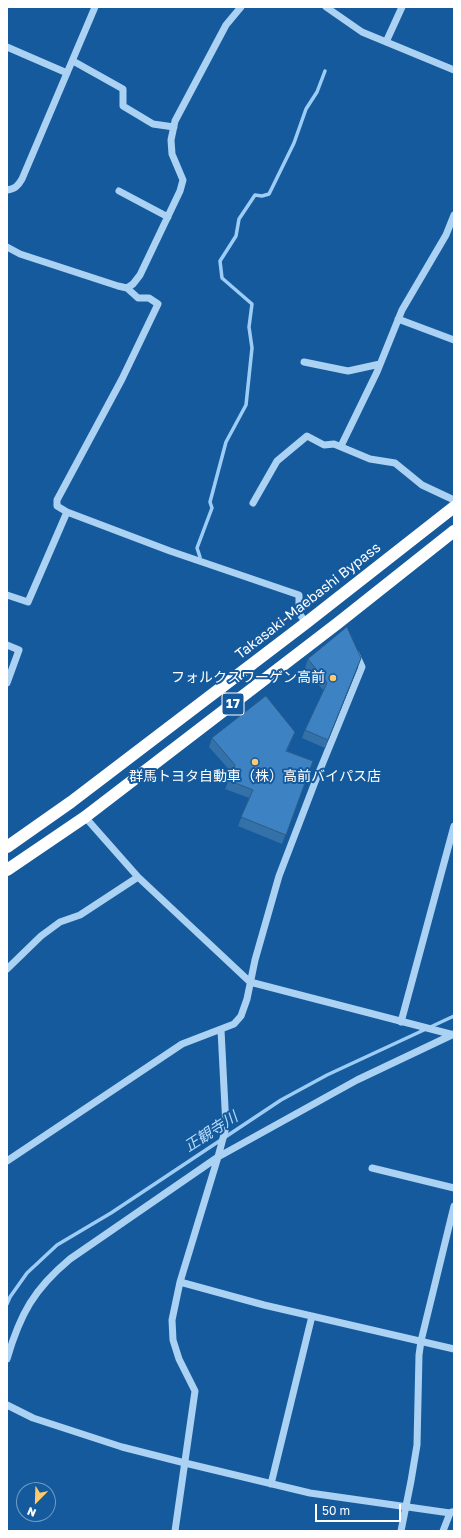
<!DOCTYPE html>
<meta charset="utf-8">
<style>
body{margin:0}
#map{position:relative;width:461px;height:1538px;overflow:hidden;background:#145a9d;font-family:"Golos Text",sans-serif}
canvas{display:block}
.frame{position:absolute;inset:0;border:8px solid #fff;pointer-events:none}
.north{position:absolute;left:16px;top:1482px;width:40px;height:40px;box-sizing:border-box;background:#145a9d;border:1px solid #729cc4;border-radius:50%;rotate:203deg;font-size:11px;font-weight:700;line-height:16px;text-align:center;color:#fff}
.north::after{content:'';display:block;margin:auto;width:14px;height:18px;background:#ffca6d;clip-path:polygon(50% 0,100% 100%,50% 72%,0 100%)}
.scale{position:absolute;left:315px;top:1504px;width:86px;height:18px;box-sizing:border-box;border:2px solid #fff;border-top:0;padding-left:5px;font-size:12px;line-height:14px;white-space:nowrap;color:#fff;-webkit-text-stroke:3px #145a9d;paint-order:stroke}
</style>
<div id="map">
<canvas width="461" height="1538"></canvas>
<div class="frame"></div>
<div class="north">N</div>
<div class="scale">50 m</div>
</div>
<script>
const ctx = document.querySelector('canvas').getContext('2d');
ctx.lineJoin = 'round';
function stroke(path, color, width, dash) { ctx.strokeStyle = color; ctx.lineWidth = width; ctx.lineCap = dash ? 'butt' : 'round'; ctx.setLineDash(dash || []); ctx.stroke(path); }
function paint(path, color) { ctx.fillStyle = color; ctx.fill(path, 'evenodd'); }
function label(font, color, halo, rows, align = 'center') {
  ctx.font = font + ' "Golos Text","Noto Sans JP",sans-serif'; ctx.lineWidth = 4; ctx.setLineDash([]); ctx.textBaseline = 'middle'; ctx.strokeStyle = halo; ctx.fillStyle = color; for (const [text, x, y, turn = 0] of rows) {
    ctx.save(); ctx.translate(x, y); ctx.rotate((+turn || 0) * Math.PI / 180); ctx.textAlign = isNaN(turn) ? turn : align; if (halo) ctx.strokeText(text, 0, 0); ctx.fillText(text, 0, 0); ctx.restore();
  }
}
stroke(new Path2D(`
 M200,557L197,548L212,508L210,502L226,442L246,405L252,348L249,327L252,304L222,278L220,261L236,236L239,219L255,195L262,196L269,194L272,188L294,143L306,109L317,92L325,71
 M7,1304L10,1297L27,1273L57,1245L111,1213L281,1100L327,1075L454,1016`), '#9dcdf6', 3.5);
stroke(new Path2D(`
 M326,7L362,32L454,70
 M386,42L402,7
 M7,47L67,73
 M73,61L123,89V106L153,124L174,127
 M7,190C15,189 18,186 22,179L95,7
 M119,191L168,217
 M7,247L20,254L118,286L127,288L133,284L140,275L180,191L183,180L172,154L171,140L175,121L226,25L241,7
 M127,288L138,298H149L158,304L122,379L57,500V506L67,512L170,551L299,595V613L306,623
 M398,319L454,340
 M304,362L348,371L380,364
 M341,446L377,372L402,310L446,235L454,215
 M253,503L277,461L307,436L324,445L334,444L370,459L395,463L422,485L454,500
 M7,595L28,602L67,512
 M7,645L19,650L7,683
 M85,817L138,877L250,982L454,1035
 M7,969L41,936L60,922L80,915L138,877
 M401,1022L454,826
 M7,1161L182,1044L234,1024L241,1016L247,999L255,960L279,876L315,782L362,667L356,654
 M372,1168L454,1188
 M180,1282L264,1305L454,1349
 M7,1359C20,1314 34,1289 70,1259L218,1157L357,1080L454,1034
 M7,1405L33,1418L122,1447L185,1463L310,1493L450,1513
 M271,1484L312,1316
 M175,1531L195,1391L179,1359L173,1340L172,1320L180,1282L218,1157L226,1127L221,1030
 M401,1531L411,1481L417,1445L419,1355L421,1341L454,1206
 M443,1531L450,1513L452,1512`), '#abd1f3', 7);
stroke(new Path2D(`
 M7,847L71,802L306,623L454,507
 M7,870L85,817L338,623L454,531`), '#fff', 12);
paint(new Path2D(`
 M361,658L325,748L302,738L305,730L324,691L305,668L308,659Z
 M295,732L287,751L313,761L282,844L238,826L249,798L225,789L232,773L209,747L212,738Z`), '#3471a8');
paint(new Path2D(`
 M361,658L358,667L325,748L328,740Z`), '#2b5c88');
const building = new Path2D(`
 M347,627L361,658L328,740L305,730L327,683L308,659Z
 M266,696L295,732L286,751L313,761L286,835L241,817L253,790L228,780L235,765L212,738Z`);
paint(building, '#3d83c3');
stroke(building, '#2b5c88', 1);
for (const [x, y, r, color] of [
 [333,678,4,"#ffca6d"],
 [255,762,4,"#ffca6d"]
]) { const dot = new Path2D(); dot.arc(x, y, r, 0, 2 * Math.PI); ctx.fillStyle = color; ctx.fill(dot); stroke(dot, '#145a9d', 1.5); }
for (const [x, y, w] of [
 [233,704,22]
]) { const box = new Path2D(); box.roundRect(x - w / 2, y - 11, w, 22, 3); ctx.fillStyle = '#145a9d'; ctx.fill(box); stroke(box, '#fff', 1); }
label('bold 13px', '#fff', null, [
 ["17",233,704]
]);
label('14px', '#fff', '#145a9d', [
 ["Takasaki-Maebashi Bypass",308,601,-38]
]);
label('14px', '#fff', '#145a9d', [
 ["フォルクスワーゲン高前",325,678],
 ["群馬トヨタ自動車（株）高前バイパス店",255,777,"center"]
], 'right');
label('italic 15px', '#b7dbfa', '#145a9d', [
 ["正観寺川",211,1132,-33]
]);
</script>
